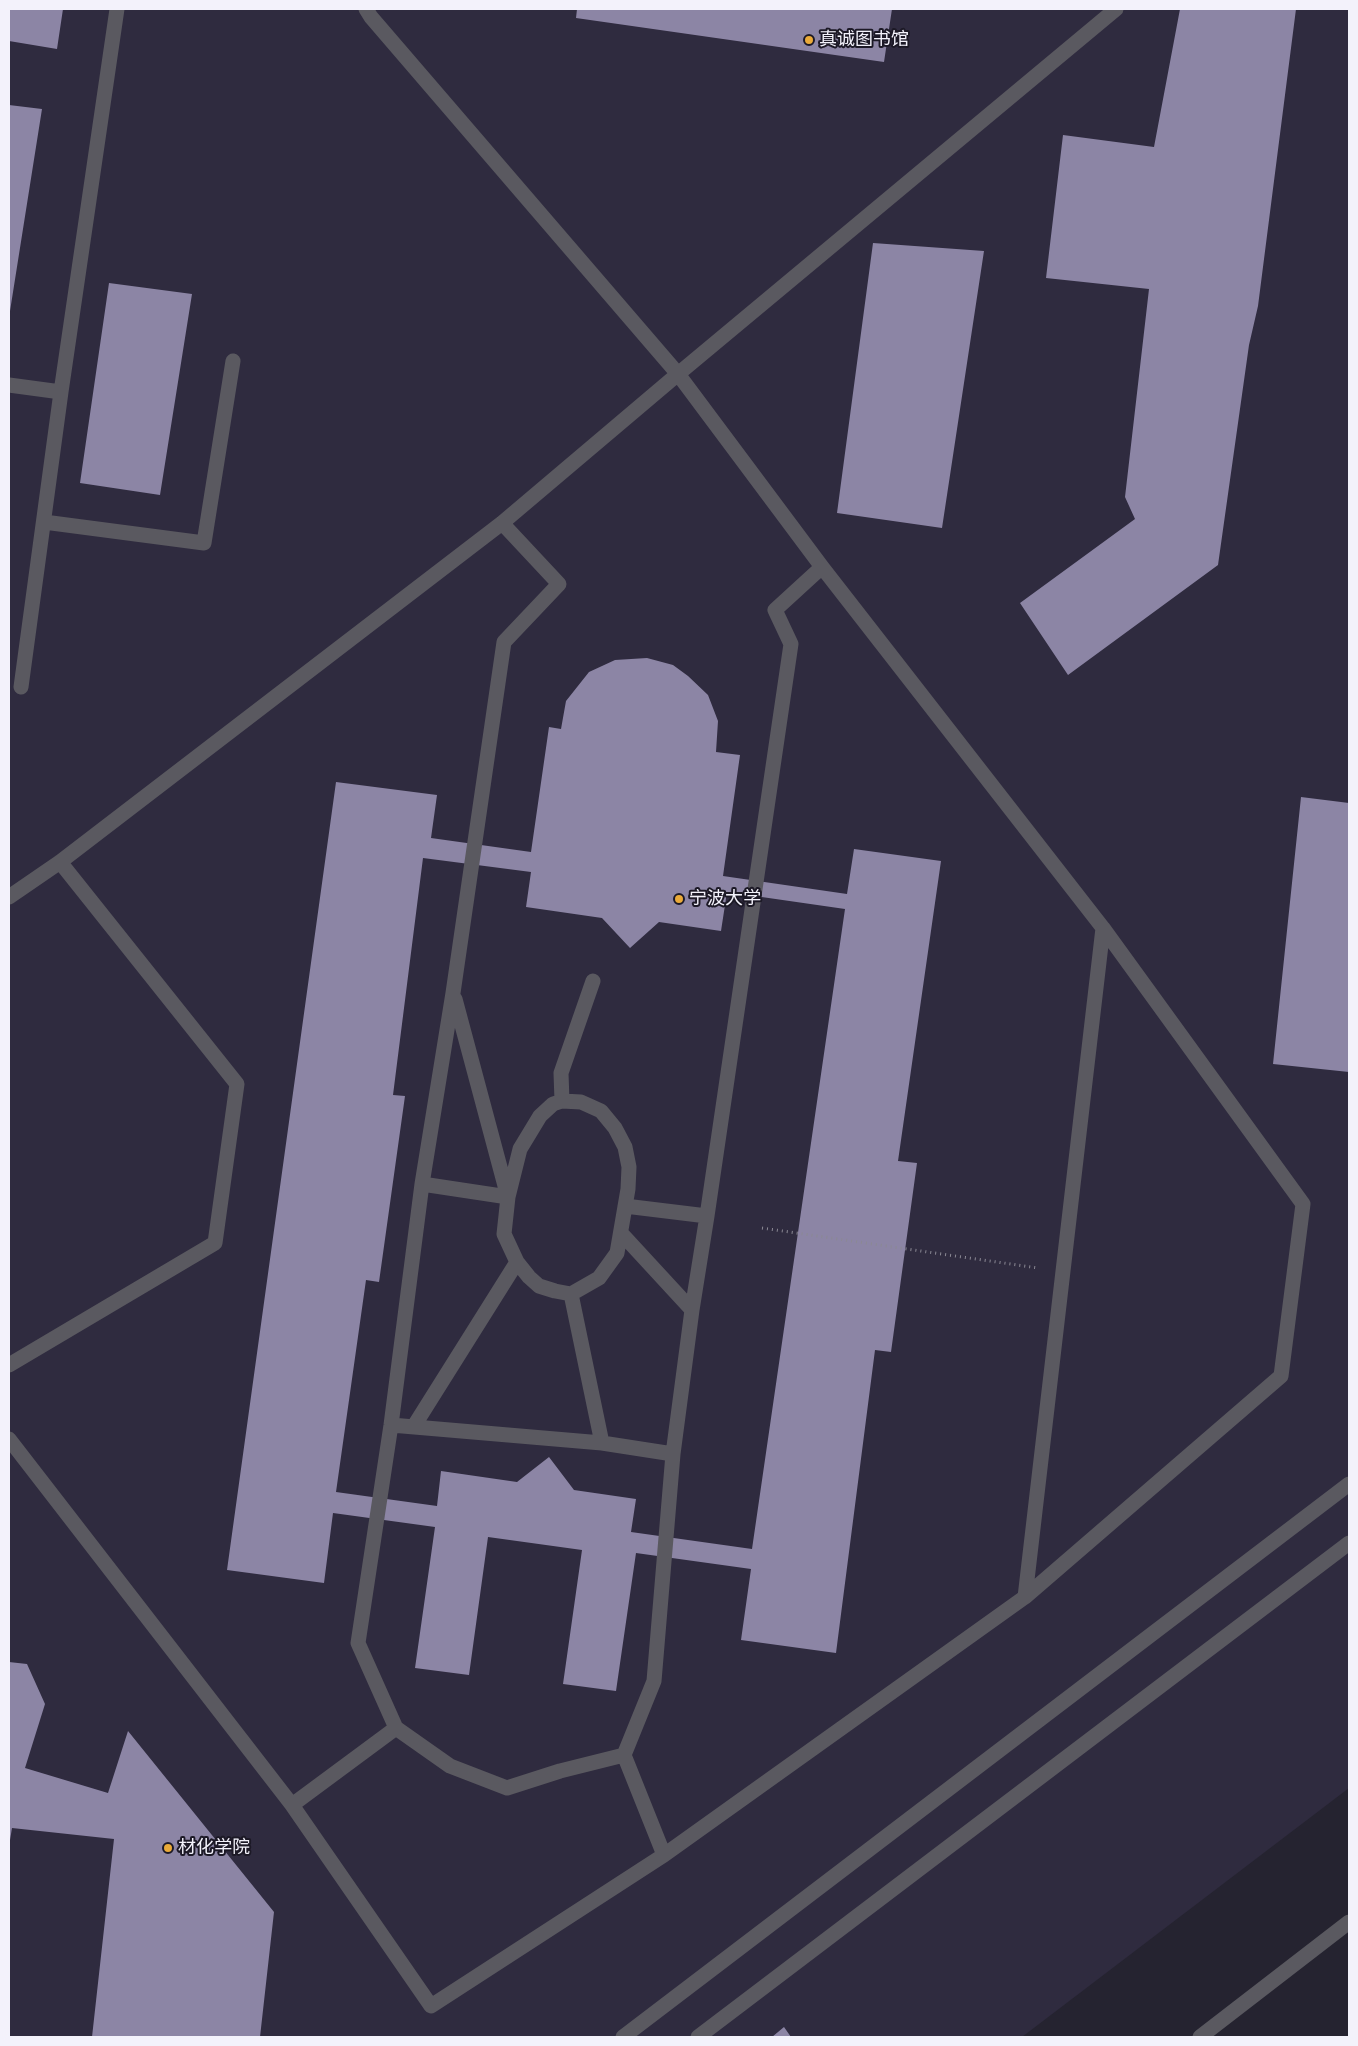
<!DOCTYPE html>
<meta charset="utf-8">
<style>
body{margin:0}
#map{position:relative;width:1358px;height:2046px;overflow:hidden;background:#252330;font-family:"Open Sans",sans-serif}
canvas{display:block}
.frame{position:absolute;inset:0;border:10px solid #f3f2fb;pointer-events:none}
</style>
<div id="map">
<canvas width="1358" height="2046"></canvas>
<div class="frame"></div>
</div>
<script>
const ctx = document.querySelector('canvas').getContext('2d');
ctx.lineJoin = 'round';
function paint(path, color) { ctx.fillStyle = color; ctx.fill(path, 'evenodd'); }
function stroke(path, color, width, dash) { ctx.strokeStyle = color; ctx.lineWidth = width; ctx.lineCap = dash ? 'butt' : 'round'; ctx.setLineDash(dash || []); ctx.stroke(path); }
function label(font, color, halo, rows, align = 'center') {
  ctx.font = font + ' "Open Sans","Noto Sans SC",sans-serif'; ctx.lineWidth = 4; ctx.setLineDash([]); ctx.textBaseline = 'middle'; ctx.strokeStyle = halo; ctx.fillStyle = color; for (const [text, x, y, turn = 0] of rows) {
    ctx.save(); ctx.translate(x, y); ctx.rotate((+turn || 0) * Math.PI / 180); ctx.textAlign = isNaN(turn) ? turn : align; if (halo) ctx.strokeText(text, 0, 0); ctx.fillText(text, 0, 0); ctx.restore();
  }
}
paint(new Path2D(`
 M9,9H1349V1788L1022,2037H9Z`), '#2f2b3f');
paint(new Path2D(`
 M9,9H63L57,49L9,41Z
 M577,9H892L884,62L576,18Z
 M1180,9H1296L1258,306L1249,345L1218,565L1068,675L1020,603L1135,519L1125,497L1149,289L1046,278L1063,135L1154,147Z
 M9,105L42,109L10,311H9Z
 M873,243L984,251L942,528L837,513Z
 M109,283L192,294L160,495L80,483Z
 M647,658L673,665L688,676L708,695L718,721L716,752L740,755L723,876L847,894L854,849L941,861L898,1161L917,1163L891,1352L875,1350L836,1653L741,1640L751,1569L636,1553L616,1691L563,1684L582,1550L488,1537L469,1675L415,1668L435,1527L333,1513L324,1583L227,1570L336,782L437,795L431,838L531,852L549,727L561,729L566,701L589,672L615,660ZM423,858L531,872L526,907L602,918L630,948L659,922L721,931L727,892L845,909L752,1549L631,1532L636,1499L574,1490L549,1457L517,1482L441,1471L437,1506L336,1492L366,1280L379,1282L405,1096L393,1095Z
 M1301,797L1349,803V1072L1273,1064Z
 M9,1662L27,1664L45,1704L25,1768L108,1793L128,1731L274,1912L260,2037H92L114,1839L12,1828L9,1846Z
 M784,2027L791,2037H772Z`), '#8c85a5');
stroke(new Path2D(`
 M762,1228L1038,1268`), '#8b8994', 3, [1, 4]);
stroke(new Path2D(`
 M366,9L371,17L678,374L1116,9
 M9,385L61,392
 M44,522L204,543L233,361
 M21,687L61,392L117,9
 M9,897L60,862L502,523L678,374L822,567L1103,928L1303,1204L1281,1376L1025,1597L664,1855L431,2006L292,1805L9,1439
 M562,1101L561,1073L593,981
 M422,1184L508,1197L455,999
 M625,1206L707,1216
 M621,1233L692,1310
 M9,1365L215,1243L237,1084L60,862
 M391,1425L602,1443L571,1294
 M414,1426L517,1262L504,1234L508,1197L520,1149L540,1116L553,1104L562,1101L581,1102L601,1111L615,1128L625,1147L629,1167L628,1189L617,1253L599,1278L571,1294L555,1291L539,1286L529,1277L517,1262
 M602,1443L673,1454
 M1025,1597L1103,928
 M396,1728L450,1766L507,1788L560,1771L624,1755
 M292,1805L396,1728L358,1643L391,1425L422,1184L453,993L504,642L559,584L502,523
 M664,1855L624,1755L654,1681L673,1454L692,1310L707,1216L791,644L775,610L822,567
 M623,2037L1349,1484
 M698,2037L1349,1543
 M1200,2037L1349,1922`), '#5a5960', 15);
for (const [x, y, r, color] of [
 [809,40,5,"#eaaa39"],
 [679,899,5,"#eaaa39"],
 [168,1848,5,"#eaaa39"]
]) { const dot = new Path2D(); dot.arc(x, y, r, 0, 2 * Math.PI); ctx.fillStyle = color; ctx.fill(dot); stroke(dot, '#1c1926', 2); }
label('18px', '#f3f2fb', '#1c1926', [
 ["真诚图书馆",819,40],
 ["宁波大学",689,899],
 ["材化学院",178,1848]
], 'left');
</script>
